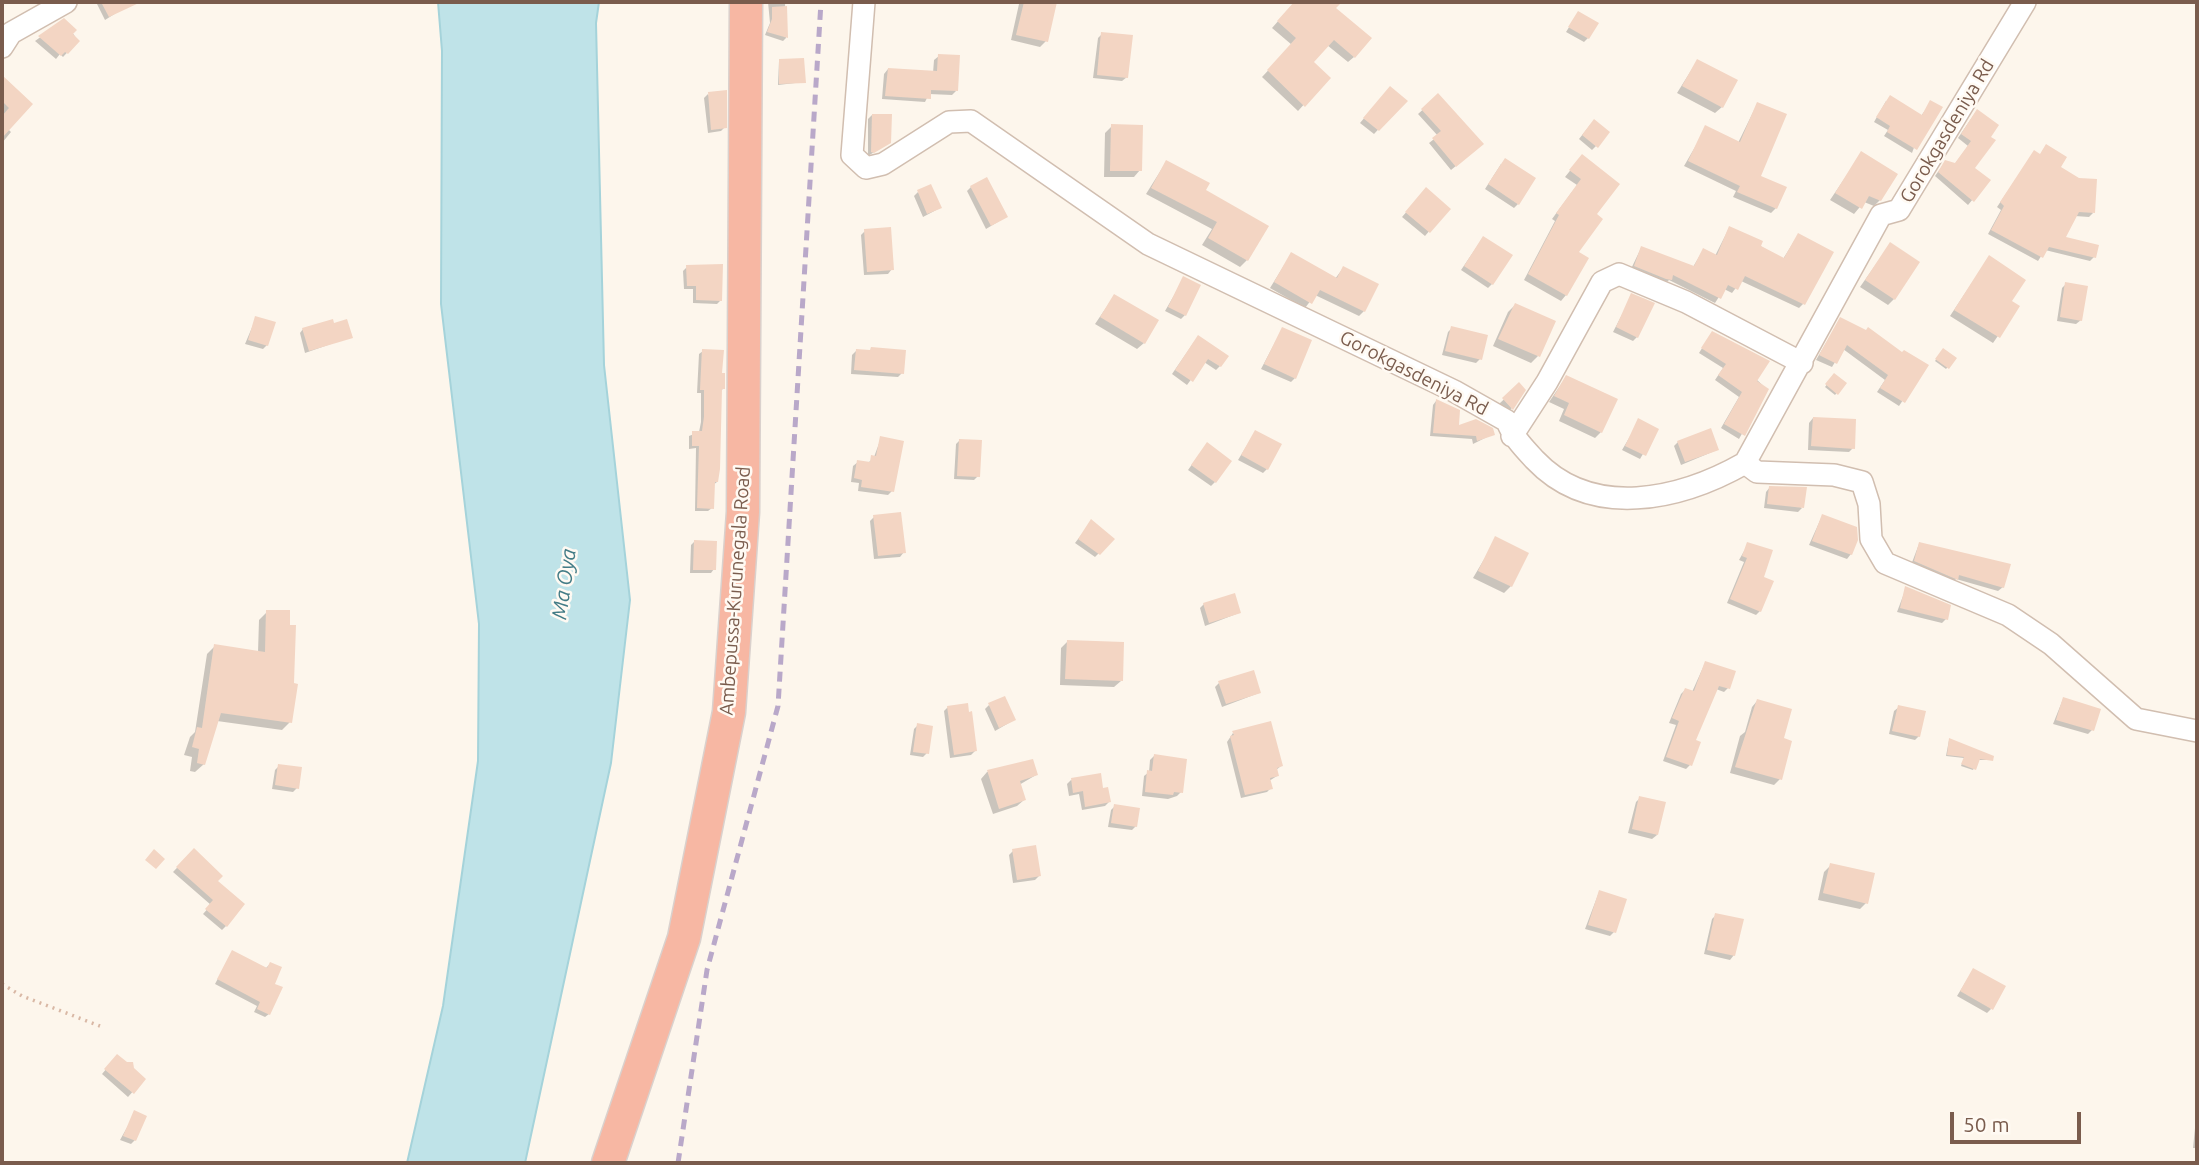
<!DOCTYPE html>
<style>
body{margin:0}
#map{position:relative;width:2199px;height:1165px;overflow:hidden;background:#fdf6ec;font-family:Ubuntu,sans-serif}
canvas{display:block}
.frame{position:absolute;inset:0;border:4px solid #7a5c4d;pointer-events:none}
.scale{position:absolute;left:1950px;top:1112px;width:131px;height:32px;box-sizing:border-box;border:4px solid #7a5c4d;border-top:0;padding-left:9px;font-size:21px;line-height:24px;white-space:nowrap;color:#7a5c4d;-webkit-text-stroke:5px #fffaf3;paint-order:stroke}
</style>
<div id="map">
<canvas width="2199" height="1165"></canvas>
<div class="frame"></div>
<div class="scale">50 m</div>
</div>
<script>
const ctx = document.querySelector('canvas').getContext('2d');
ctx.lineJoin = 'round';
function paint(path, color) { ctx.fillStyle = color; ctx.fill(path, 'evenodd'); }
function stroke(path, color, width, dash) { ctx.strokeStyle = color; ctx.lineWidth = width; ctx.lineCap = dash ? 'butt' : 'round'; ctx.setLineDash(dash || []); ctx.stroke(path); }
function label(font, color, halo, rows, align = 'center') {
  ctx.font = font + ' Ubuntu,sans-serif'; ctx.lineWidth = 5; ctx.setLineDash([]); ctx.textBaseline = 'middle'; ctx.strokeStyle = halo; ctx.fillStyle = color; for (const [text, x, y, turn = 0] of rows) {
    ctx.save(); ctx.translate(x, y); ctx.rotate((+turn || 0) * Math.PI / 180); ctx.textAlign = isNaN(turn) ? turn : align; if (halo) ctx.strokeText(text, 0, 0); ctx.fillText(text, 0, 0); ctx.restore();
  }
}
const water = new Path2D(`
 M438,2H599L596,23L604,365L630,600L611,763L525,1163H407L443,1006L478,761L479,624L441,304L442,51Z`);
paint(water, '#bfe3e8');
stroke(water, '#a5d3da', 2);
paint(new Path2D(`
 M96,2H121L124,8L105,20Z
 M768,2H785L786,38L783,41L765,35L770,23Z
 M1014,2H1055L1046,41L1040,47L1011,40L1019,4Z
 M1295,2H1332L1336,5L1334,8L1354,57L1348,62L1327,45L1311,62L1328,78L1298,111L1262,77L1292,45L1272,28Z
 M1578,13L1588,38L1584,42L1566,32Z
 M64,20L78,41L63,57L60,54L56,59L35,41Z
 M1102,34L1127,77L1122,81L1093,78L1098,38Z
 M939,56L956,91L952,95L929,94L925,102L882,99L884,74L888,69L933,73L934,60Z
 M779,61L804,82L778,85Z
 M1697,61L1722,107L1715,113L1677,93Z
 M2,77L31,104L8,129L11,132L2,143V118L5,115L2,111Z
 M1386,92L1405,101L1374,134L1360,123Z
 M708,94L725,127L721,131L708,133L704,98Z
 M1438,96L1478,148L1451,170L1429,143L1438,136L1418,114Z
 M1886,101L1921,116L1931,102L1912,153L1884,136L1888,130L1874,122Z
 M1757,104L1758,177L1776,208L1771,213L1733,197L1736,191L1684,166L1706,128L1738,143Z
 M1975,113L1973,168L1988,181L1968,205L1935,176L1945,162L1954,165L1968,146L1958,138Z
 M872,115L890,142L868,156V119Z
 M1590,125L1596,146L1592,150L1579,139Z
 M1112,126L1140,170L1134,177H1104L1105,133Z
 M2034,152L2058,168L2093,213L2089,217L2075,216L2063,238L2094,257L2090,261L2045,250L2038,261L1988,234L2001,210L1997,207Z
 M1861,154L1880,200L1874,206L1864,202L1854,214L1830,200Z
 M1166,162L1204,190L1247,260L1240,267L1202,245L1212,229L1146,194Z
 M1577,162L1594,214L1576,253L1566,295L1561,301L1524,280L1555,221L1552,219L1577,185L1565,177Z
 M1501,164L1518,204L1514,208L1485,189Z
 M971,187L1006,217L986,229L967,191Z
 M918,192L940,208L923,217L914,196Z
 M1422,194L1448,209L1425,236L1402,217Z
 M1729,228L1783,259L1798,235L1803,304L1799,308L1741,281L1732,293L1724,289L1715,303L1669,280L1665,284L1630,271L1641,248L1693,267L1703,250L1715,256Z
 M865,231L892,269L888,274L864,275L861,235Z
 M1480,242L1492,284L1488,288L1461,270Z
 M1890,244L1894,299L1888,305L1860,287Z
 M1291,254L1335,279L1343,268L1364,311L1359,316L1315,295L1305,308L1270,288Z
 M1989,257L2010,301L2018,307L1993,343L1950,316Z
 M687,267L721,300L717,304L693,303V289H684L683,271Z
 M1184,278L1185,315L1181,319L1165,311Z
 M2066,284L2081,320L2076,324L2057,321L2062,288Z
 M1632,295L1637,337L1633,341L1613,332Z
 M1114,296L1144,343L1137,349L1095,324Z
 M1515,305L1553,322L1538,356L1531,363L1493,346L1508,312Z
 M256,318L267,345L263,349L245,344Z
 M1840,319L1926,366L1899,406L1877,392L1885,380L1843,349L1832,367L1816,360Z
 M1452,328L1480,359L1476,363L1442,355L1448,332Z
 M303,329L351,337L305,353L300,333Z
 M1282,329L1295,378L1291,382L1261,369Z
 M1709,337L1767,389L1739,439L1721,428L1739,397L1715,380L1723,368L1699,353Z
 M1194,342L1220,366L1216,370L1204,362L1187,385L1172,374Z
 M1943,350L1954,359L1946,369L1935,361Z
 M703,351L720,375L723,389L720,391L717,482L713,485L712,508L708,511H695L696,448L689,449V436L699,432L701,422V393H697L699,354Z
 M856,351L902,373L898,377L851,374L852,355Z
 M1834,375L1845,383L1835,395L1825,387Z
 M1566,377L1601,432L1595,438L1559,421L1564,409L1549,402Z
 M1519,385L1512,408L1508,412L1499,404Z
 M1436,401L1457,427L1493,434L1473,444L1472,439L1430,436L1433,405Z
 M1813,418L1853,448L1849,452L1808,450L1809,423Z
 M1639,421L1657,430L1640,459L1622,450Z
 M1255,432L1267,469L1263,473L1238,460Z
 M881,438L892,491L888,495L858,491L859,483L851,482L853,466L858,462L867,464L874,457Z
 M959,441L978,476L974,480L954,479L956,444Z
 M1678,442L1717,450L1681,465L1674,446Z
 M1203,449L1215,482L1211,486L1188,470Z
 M1770,487L1802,508L1798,512L1764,508L1766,492Z
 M1822,516L1851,554L1847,559L1809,545Z
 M874,517L904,552L900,557L874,559L870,521Z
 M1088,526L1113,539L1095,557L1075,543Z
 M1496,539L1511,586L1504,593L1473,578Z
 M694,542L714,569L711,573H690L691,545Z
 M1748,544L1762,578L1760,611L1756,615L1727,603L1744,562L1739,560Z
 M1919,544L2003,587L1998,591L1956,579L1953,583L1911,565Z
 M1906,588L1946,619L1942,623L1897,612Z
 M1204,604L1239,613L1205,626L1200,608Z
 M267,612L290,722L282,730L217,721L204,764L195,772L190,771L192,757L184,755L190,737L195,732L207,654L215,646L258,652L259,620Z
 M1068,641L1121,681L1114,687L1060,685L1061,648Z
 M1705,663L1728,688L1724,692L1716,689L1693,741L1690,765L1686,769L1663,761L1676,725L1669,723L1681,694L1685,690L1692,692Z
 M1219,683L1259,693L1222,707L1215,687Z
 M2063,699L2092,730L2088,734L2053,724Z
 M1757,701L1781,740L1780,779L1774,785L1730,773L1740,736L1745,732L1752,707Z
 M989,705L1014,720L995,731L985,709Z
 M948,707L975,751L971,755L950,758L944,711Z
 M1899,707L1919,736L1915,740L1889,734L1894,711Z
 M918,725L927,753L923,757L910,755L914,729Z
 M1233,733L1281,766L1276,770L1277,776L1269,781L1271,788L1267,792L1241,798L1227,742Z
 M1949,740L1992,760H1978L1973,770L1961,766L1964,758L1946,756Z
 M1154,756L1181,792L1177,796L1168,799L1142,796L1144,776L1149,772L1150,760Z
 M1031,761L1036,775L1019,785L1024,800L1017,806L993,814L981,779L987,772Z
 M279,766L297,788L293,792L272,789L275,770Z
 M1071,780L1101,790L1109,802L1105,806L1082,810L1079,794L1069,796L1067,784Z
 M1640,798L1657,835L1652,839L1628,833L1636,802Z
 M1115,806L1136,826L1132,830L1108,827L1111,810Z
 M194,850L215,881L226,926L222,930L203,914L211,905L173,872Z
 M1013,851L1039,876L1035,880L1013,883L1009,855Z
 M1831,865L1866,903L1860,909L1818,900L1824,872Z
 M1599,892L1614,932L1610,936L1585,929Z
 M1716,915L1734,955L1730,960L1704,954L1712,919Z
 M232,952L266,968L270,964L273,985L269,1014L265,1017L254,1012L257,1006L215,984Z
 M1973,970L1991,1009L1987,1013L1957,996Z
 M117,1056L144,1079L128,1097L102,1074Z
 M2197,1108V1148H2193Z
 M135,1113V1140L131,1144L120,1140Z`), '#0003');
paint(new Path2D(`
 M101,2H141L109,17Z
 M1024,2H1057L1048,42L1016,35Z
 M1294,2H1342L1336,8L1372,38L1355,58L1334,40L1314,62L1331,78L1305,107L1267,70L1296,38L1277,21Z
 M787,6L788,38L767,32L772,19V7Z
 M1578,11L1599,23L1589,39L1568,27Z
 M64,18L77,30L73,34L80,41L68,54L65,52L61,56L38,36Z
 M1101,32L1133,35L1128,78L1097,75Z
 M938,54L960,55L958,91L931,90V99L885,96L888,68L937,71Z
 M804,58L806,83L779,84V59Z
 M1697,59L1738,80L1723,108L1682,86Z
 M2,75L33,104L2,138V116L9,108L2,101Z
 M1390,86L1408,101L1379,131L1363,118Z
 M727,90V128L711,130L708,92Z
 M1438,93L1484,144L1456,167L1432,138L1441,131L1421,109Z
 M1890,95L1922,115L1930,100L1943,107L1917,150L1887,132L1890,126L1876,117Z
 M1757,102L1787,114L1761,176L1787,187L1777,209L1737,192L1740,186L1688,161L1705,125L1740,142Z
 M1977,109L1999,125L1991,137L1996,140L1975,168L1991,180L1974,202L1938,172L1945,160L1955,163L1971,141L1961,134Z
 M872,114H892L891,143L874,153L871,152Z
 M1594,119L1610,132L1598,148L1582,135Z
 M1111,124L1143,125L1142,171H1110Z
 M2046,144L2067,157L2061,167L2079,178L2097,179L2095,213L2079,212L2066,237L2099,245L2096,258L2049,247L2043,258L1991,230L2004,206L2000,202L2034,150L2040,154Z
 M1861,151L1898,174L1881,201L1869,196L1862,209L1835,193Z
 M1582,154L1620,184L1597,214L1603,219L1579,252L1589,258L1567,296L1528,274L1559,215L1556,213L1581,179L1569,170Z
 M1505,158L1536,178L1519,205L1488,184Z
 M1166,160L1210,183L1206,190L1269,226L1248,261L1208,238L1217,222L1151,188Z
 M987,177L1008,217L991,226L970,186Z
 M931,184L942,208L927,214L917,190Z
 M1426,187L1451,209L1430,233L1405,212Z
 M1729,226L1763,241L1761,246L1784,258L1798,233L1834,252L1805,305L1745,276L1738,290L1728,285L1721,299L1673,275L1672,280L1666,279L1634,266L1641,246L1694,266L1703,248L1717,255Z
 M891,227L894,270L867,272L864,229Z
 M1483,236L1513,255L1493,285L1464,266Z
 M1890,242L1920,262L1895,300L1865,280Z
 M1291,252L1337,278L1343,266L1379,284L1365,312L1320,290L1312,304L1274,282Z
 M1989,255L2026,280L2012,301L2020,306L2000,338L1954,310Z
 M723,264L722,301L696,300V286H687L686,265Z
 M1183,276L1201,285L1186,316L1168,307Z
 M2065,282L2088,286L2082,321L2060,317Z
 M1631,293L1655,303L1638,338L1616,327Z
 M1114,294L1159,320L1145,344L1100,317Z
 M1515,303L1556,321L1540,357L1498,339Z
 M255,316L276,322L268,346L248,340Z
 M1840,317L1866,330L1868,327L1902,352L1904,350L1929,365L1905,403L1880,388L1888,375L1847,345L1837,364L1819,355Z
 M333,319L334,323L347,319L353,338L309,351L302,328Z
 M1451,326L1488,335L1482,360L1445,351Z
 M1282,327L1312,340L1296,379L1264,364Z
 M1712,331L1770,361L1757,381L1769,389L1745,436L1724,424L1742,392L1718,375L1726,364L1701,348Z
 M1198,335L1229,356L1221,367L1208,359L1193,382L1175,370Z
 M871,347L906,350L904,374L854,370L856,349L870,350Z
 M1943,348L1957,358L1949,369L1935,359Z
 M702,349L724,350L722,373H725V389H722L720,469L718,482H715L714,509L697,508L699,446H692V431H702L704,417V390H700Z
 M1834,373L1847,383L1838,395L1825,384Z
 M1566,375L1618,399L1602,433L1564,415L1569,403L1554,396Z
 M1519,382L1526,390L1513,410L1502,398Z
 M1436,399L1460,410L1459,425L1476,419L1493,428L1495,435L1477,441L1476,436L1433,433Z
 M1813,417L1856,419L1855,449L1811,446Z
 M1638,418L1659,429L1646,456L1625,446Z
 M1711,428L1719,450L1685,462L1677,441Z
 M1255,430L1282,444L1268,470L1241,455Z
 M880,436L904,441L894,492L861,487L862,480L854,478L857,460L870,462L871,455L876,456Z
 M959,439L982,440L980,477L957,476Z
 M1207,442L1232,461L1216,483L1191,465Z
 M1769,486L1807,487L1804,508L1767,504Z
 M901,512L906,553L878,556L873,515Z
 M1822,514L1857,527L1858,540L1852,555L1812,541Z
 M1091,519L1115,539L1100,555L1078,539Z
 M1495,536L1529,553L1512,587L1478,571Z
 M694,540L717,541L716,570H693Z
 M1747,542L1773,550L1764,577L1774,581L1761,612L1730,599L1747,558L1742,556Z
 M1919,542L2011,564L2004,588L1959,575L1958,580L1914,561Z
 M1905,586L1951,605L1948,620L1900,608Z
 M1235,593L1241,613L1209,623L1203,603Z
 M266,610H290V625H296L294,683L298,684L292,723L221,713L205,765L197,763L199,749L192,747L197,727L202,728L214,644L265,652Z
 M1067,640L1124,642L1123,681L1065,679Z
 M1705,661L1736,671L1730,689L1719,686L1696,740L1701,742L1692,766L1666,757L1679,721L1672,718L1685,688L1694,691Z
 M1254,670L1261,693L1226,704L1218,681Z
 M1005,696L1016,720L999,728L988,703Z
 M2063,697L2101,709L2094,731L2056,720Z
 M1757,699L1792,709L1784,738L1792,741L1782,780L1735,767Z
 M968,703L969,712L972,711L977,751L954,755L947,706Z
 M1898,705L1926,711L1920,737L1892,731Z
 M1271,721L1283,766L1277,768L1279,776L1270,778L1273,789L1245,795L1230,736L1234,735L1232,731Z
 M917,723L933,726L929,754L913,752Z
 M1949,738L1994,756L1993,761L1980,759L1976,770L1961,764L1964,757L1947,755Z
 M1154,754L1187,759L1183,793L1174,792L1173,795L1145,792L1147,770L1152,771Z
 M1033,759L1038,775L1020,781L1026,800L999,809L987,770Z
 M278,764L302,767L299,789L275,785Z
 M1101,773L1103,788L1108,787L1111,802L1085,807L1083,791L1073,793L1071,778Z
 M1639,796L1666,802L1658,835L1632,829Z
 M1114,804L1140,808L1137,827L1111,823Z
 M1036,845L1041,876L1017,880L1012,849Z
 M194,848L223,876L218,881L245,904L227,927L205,909L213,900L176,867Z
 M154,849L165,859L156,869L145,860Z
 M1830,863L1875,873L1868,904L1823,893Z
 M1599,890L1627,899L1616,933L1588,925Z
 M1715,913L1744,919L1735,956L1707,950Z
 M232,950L267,968L270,962L282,967L275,984L283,987L270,1015L257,1009L260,1002L217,979Z
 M1973,968L2006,986L1993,1010L1960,991Z
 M117,1054L127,1062H133L134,1068L146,1079L134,1094L104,1069Z
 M134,1110L147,1116L136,1141L123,1136Z`), '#f3d5c3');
const minor = new Path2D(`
 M864,2L852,155L866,168L883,164L949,122L971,121L1148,244L1454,391L1507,421C1513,437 1523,447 1535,460C1592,520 1680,500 1745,463L1881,215L1899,210L2025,2
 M2,47L11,33L66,2
 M1512,436L1547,382L1602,282L1619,274L1686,302L1802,363
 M1745,463L1757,472L1834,475L1862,482L1869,504L1871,539L1885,563L2008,615L2051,644L2136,719L2197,731`);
const highway = new Path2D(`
 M608,1163L684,938L729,712L743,512L746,2`);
stroke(minor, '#d1beb0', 24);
stroke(highway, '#dad1cd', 35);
stroke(new Path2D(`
 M2,984L22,996L100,1026`), '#d9b8a5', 3.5, [2, 5]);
stroke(minor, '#fff', 21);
stroke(highway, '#f7b7a3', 32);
stroke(new Path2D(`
 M678,1163L707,970L778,706L821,2`), '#b9a8c9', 5, [10, 7]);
label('19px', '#7a5c4d', '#fffaf3', [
 ["Gorokgasdeniya Rd",1947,131,-59],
 ["Gorokgasdeniya Rd",1414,373,27],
 ["Ambepussa-Kurunegala Road",735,591,-86]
]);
label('italic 21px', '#437c86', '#fffaf3', [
 ["Ma Oya",564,584,-82]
]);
</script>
